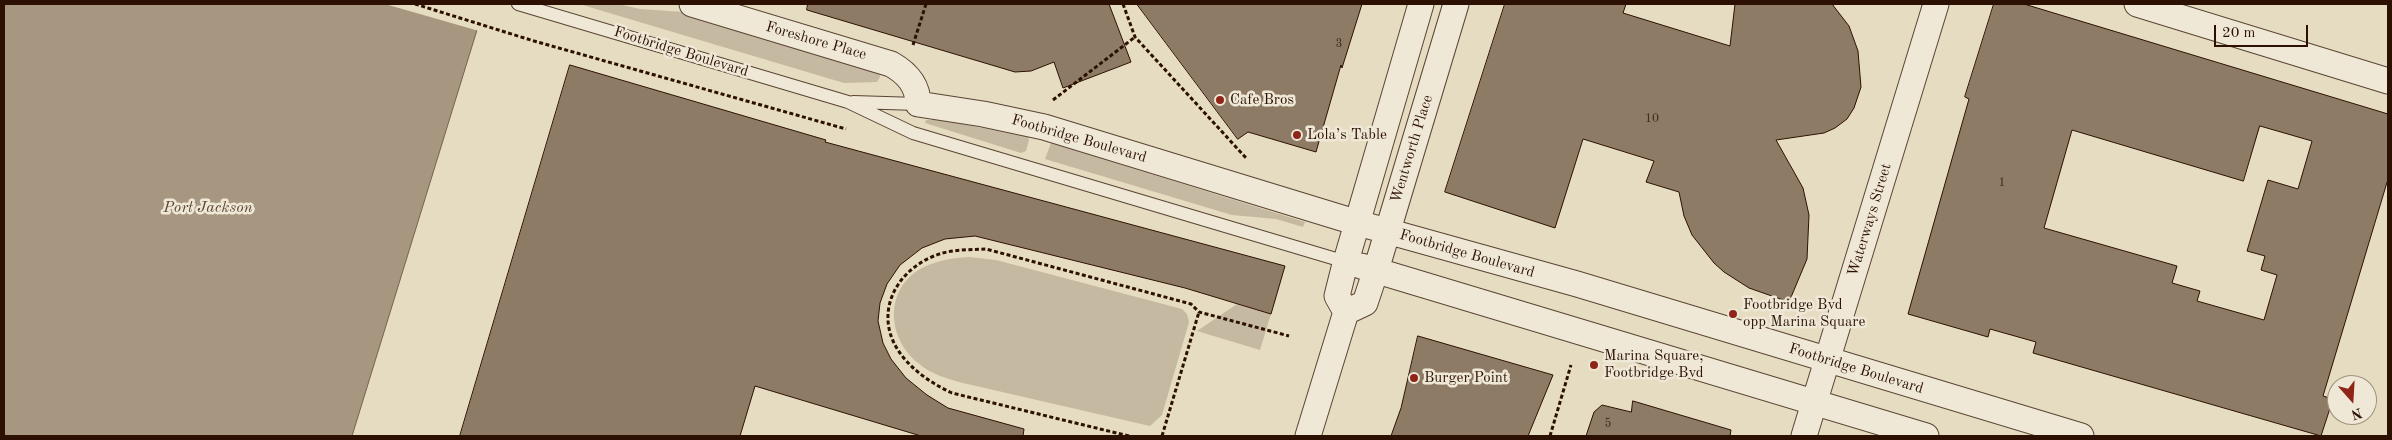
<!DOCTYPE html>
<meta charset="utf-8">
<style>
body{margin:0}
#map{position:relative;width:2392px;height:440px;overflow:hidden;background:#e6dcc1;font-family:"Old Standard TT",serif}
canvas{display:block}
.frame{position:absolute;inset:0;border:5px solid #2c1103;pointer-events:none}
.north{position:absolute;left:2327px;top:375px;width:50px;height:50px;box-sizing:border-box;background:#efe8d7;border:1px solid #a19282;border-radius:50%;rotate:161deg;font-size:14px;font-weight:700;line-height:20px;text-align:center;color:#2c1103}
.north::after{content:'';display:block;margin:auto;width:18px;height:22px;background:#8f2418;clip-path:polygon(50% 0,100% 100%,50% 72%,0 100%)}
.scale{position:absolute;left:2214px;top:25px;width:94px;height:22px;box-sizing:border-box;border:2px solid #2c1103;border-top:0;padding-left:6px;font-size:15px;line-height:18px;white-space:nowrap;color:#2c1103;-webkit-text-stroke:4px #efe8d7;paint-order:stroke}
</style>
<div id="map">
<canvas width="2392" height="440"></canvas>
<div class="frame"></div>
<div class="north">N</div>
<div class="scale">20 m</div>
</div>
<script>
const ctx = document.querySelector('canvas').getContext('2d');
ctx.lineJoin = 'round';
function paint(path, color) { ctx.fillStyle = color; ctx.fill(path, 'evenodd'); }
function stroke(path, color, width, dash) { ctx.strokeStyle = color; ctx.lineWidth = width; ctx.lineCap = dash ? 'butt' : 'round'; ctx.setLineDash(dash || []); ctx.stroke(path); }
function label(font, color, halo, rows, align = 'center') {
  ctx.font = font + ' "Old Standard TT",serif'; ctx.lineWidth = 5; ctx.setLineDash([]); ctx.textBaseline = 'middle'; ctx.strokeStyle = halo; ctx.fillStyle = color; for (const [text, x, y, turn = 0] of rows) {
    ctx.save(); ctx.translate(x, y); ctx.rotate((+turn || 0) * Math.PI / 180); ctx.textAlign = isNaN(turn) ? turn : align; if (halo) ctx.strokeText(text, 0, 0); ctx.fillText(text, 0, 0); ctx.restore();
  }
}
paint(new Path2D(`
 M579,4H618L640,9L683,12L879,73L880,77L877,82L844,83Z
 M926,120H943L1028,137L1029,140L1026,151L1021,153L925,123Z
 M1051,143L1305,222L1303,227L1276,219L1232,215L1045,159Z
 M969,257L996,260L1182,309L1187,314L1189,322L1162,415L1150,426L963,383C948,379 930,374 918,363C886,337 884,287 924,267C939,260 953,258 969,257Z
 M1237,304L1271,314L1260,350L1197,331Z`), '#c6b9a1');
const water = new Path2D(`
 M4,4H485L352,436H4Z`);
paint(water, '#a79780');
stroke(water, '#76614e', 1);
paint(new Path2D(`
 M385,4H488L479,31Z`), '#e6dcc1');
const building = new Path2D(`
 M808,4H1109L1131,62L1063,88L1054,62L1031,71L1015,72L807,10Z
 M1137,4H1362L1342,68L1341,65L1316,152L1248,132L1238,139Z
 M1505,4H1626L1623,13L1730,46L1735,4H1832L1849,26L1858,51L1861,87L1854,108L1847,119L1835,128L1824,133L1776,140L1803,188L1809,215L1807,259L1789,302L1749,288L1724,272L1714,263L1692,235L1684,216L1679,192L1646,182L1654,161L1583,139L1555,228L1445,192Z
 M1994,4H2024L2388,114V179L2323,396L2333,399L2321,436L2033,353L2036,342L1990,329L1988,337L1908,314L1969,99L1965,97ZM2260,126L2312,141L2298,189L2268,180L2247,251L2265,256L2261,270L2277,275L2264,320L2197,301L2200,291L2172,283L2177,266L2044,228L2072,130L2243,181Z
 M570,65L826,140L825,142L1285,266L1271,314L1185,288L975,236L945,239L922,248L900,265L887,284L880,303L878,321L883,343L891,359L906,378L927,395L948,408L1024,429L1023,436H921L755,386L740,436H460Z
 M1418,336L1553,375L1528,436H1391L1401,408Z
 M1633,401L1731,430L1730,436H1586L1594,412L1602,405L1631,412Z`);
paint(building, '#8d7b66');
stroke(building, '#2c1103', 1);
const lane = new Path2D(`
 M518,4L848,102L913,133L1346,262
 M853,102L918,104`);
const street = new Path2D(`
 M692,4L891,64C907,73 918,85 918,104L983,114L1044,127L1358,223L1577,284L2081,436
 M1421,4L1344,268L1337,296L1346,312L1365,303L1376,270L1456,4
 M2137,4L2388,81
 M1361,266L1926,436
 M1308,436L1346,312
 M1804,436L1936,4`);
stroke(lane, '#5a4432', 14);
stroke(street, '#5a4432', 27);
stroke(new Path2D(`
 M415,4L534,41L846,129
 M1123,4L1135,37L1247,159
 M913,45L926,4
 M1053,100L1135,37
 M1129,436L952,393C933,384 916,373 903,357C872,319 892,273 934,256C950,249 969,250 986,249L1191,304L1199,312L1289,336
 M1162,436L1199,312
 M1550,436L1571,365`), '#2c1103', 3, [4, 2.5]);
stroke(lane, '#efe8d7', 12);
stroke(street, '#efe8d7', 25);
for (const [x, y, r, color] of [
 [1220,100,5,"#8f2418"],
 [1297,135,5,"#8f2418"],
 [1733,314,5,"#8f2418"],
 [1594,365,5,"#8f2418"],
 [1414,378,5,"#8f2418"]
]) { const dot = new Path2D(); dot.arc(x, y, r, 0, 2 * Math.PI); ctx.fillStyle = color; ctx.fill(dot); stroke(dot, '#efe8d7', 2); }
label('12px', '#442c1c', null, [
 ["3",1339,44],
 ["10",1652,119],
 ["1",2002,183],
 ["5",1608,424]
]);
label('15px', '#2c1103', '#efe8d7', [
 ["Foreshore Place",816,41,16],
 ["Footbridge Boulevard",681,52,17],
 ["Footbridge Boulevard",1079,139,16],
 ["Wentworth Place",1412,149,-73],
 ["Waterways Street",1870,220,-73],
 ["Footbridge Boulevard",1467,254,16],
 ["Footbridge Boulevard",1856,369,17]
]);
label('15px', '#2c1103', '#efe8d7', [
 ["Cafe Bros",1230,100],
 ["Lola’s Table",1307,135],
 ["Footbridge Bvd",1743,305],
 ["opp Marina Square",1743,322],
 ["Marina Square,",1604,356],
 ["Footbridge Bvd",1604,373],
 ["Burger Point",1424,378]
], 'left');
label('italic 16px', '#5d4735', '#efe8d7', [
 ["Port Jackson",208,208]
]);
</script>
